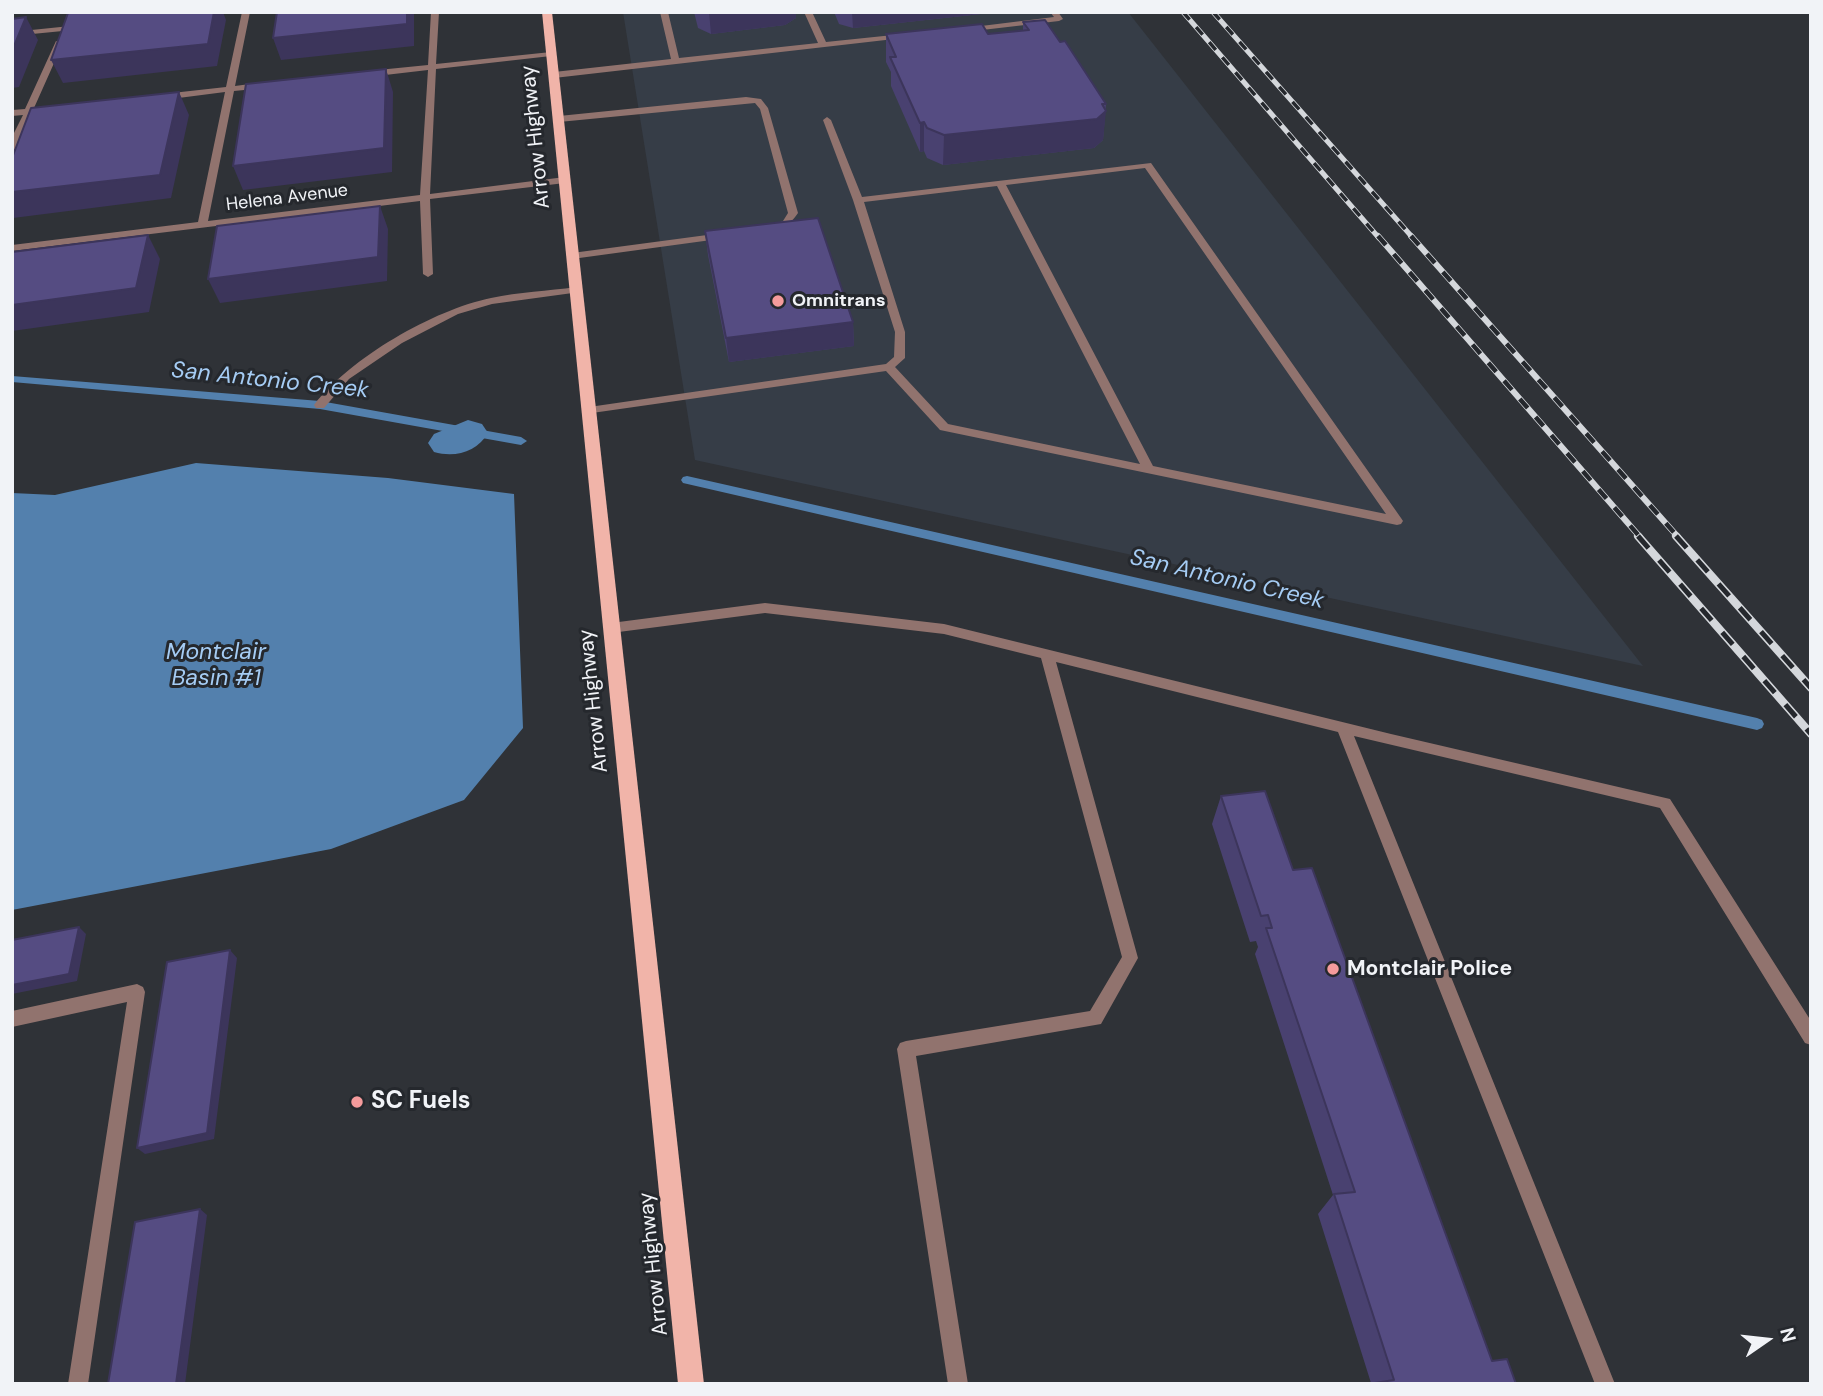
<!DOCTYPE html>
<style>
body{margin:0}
#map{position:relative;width:1823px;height:1396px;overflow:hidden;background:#2f3237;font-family:"DM Sans",sans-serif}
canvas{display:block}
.frame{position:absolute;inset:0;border:14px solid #f1f3f7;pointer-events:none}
.north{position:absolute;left:1732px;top:1305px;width:70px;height:70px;-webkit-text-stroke:5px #25282d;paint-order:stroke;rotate:76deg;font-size:19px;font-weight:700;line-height:28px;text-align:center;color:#f1f3f7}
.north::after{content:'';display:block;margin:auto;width:24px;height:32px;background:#f1f3f7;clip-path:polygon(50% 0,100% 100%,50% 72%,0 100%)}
</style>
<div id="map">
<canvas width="1823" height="1396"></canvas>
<div class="frame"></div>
<div class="north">N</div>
</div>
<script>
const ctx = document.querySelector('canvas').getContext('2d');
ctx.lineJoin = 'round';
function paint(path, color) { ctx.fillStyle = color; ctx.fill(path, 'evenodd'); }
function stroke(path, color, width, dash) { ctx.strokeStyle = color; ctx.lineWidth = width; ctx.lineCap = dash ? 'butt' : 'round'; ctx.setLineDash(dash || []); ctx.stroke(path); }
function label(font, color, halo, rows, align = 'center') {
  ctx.font = font + ' "DM Sans",sans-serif'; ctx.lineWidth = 6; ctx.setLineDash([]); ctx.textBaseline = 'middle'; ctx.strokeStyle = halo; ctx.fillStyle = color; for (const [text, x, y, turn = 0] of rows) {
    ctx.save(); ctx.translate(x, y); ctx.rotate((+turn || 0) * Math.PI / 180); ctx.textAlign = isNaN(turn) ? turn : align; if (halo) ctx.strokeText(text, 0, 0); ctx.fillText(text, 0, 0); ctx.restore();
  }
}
paint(new Path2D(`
 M623,12H1128L1643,666L695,460Z`), '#363d47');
paint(new Path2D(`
 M196,463L388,478L514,494L523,728L464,800L331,849L12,910V493L55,495Z`), '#5380ad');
paint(new Path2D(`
 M12,376L320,401L521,437L527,441L521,445L320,409L12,382Z
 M687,476L1757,718L1762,720L1764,724L1762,728L1757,730L683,483L681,480L683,477Z`), '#5380ad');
paint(new Path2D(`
 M468,420L482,424L488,433C477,452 455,458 434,452L428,443L434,434Z`), '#5380ad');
paint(new Path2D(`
 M242,12H250L235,86L265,82L269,85L265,88L234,91L208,221L420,195L428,70L368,77L364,74L368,71L428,65L431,12H439L436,64L551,52L555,54L551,56L436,69L430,194L565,177L570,180L565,183L430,199L433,274L428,277L423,274L420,201L12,251V245L198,222L225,92L163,100L159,97L163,94L226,87Z
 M660,12H668L679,58L818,43L804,12H812L826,42L903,34L907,36L903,38L554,78L550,75L554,72L671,59Z
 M1050,12H1058L1063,19L1059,21L965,32L961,30L965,28L1054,17Z
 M80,25H83V29L12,36V32Z
 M56,41L63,43L34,108L49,106L53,109L32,113L17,148L12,151V137L23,115L12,116V110L25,109Z
 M746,97L761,99L768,108L798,213C791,223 783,232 770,231V227L783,221L788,213L760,109L755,103L559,122L555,119L559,116Z
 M827,117L831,120L862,197L1151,163L1401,518L1403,521L1401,524L1397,525L940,430L886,371L585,414V408L589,407L886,364L894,357L895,332L853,200L823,120ZM1145,168L1386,514L1153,466L1006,185ZM997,186L1140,464L948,424L895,367L905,358V332L864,202Z
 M722,233L726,234V238L572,259L567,256L572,253Z
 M576,287L581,290L580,292L492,304L458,314L402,343L349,379L324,408H316L314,405C350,358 433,310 491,298C519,292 548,291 576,287Z
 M765,603L944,624L1391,734L1670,799L1811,1021V1045L1805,1043L1660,808L1354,736L1615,1384H1595L1338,732L1056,662L1138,958L1101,1024L916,1056L968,1384H948L897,1049L900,1043L906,1041L1090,1011L1122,957L1041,658L944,634L765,613L611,633L604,628L611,623Z
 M137,984L143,987L145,992L88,1384H68L127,1002L12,1027V1011Z`), '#91736e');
paint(new Path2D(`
 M542,12H552L704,1384H678Z`), '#f1b4a9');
const railFar2 = new Path2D(`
 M1183,12L1379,238
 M1213,12L1413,238`);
const railFar1 = new Path2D(`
 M1378,236L1640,537
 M1411,236L1678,537`);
const rail = new Path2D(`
 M1638,536L1811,734
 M1676,536L1811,688`);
stroke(railFar2, '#d4d7db', 5);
stroke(railFar1, '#d4d7db', 6);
stroke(rail, '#d4d7db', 8);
stroke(railFar2, '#25282d', 3.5, [10]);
stroke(railFar1, '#25282d', 4.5, [12]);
stroke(rail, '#25282d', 5, [16]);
paint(new Path2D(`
 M694,12H796V18L785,25L711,34L698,28Z
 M834,12H999L853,28L839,24Z
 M1023,22L1060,42L1106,104L1103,140L1094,148L943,165L927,158L924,151L920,152L891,86V72L886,62V34H988L1023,31Z
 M705,231L853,322L854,346L729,362L708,255Z
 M1221,796L1293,870L1492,1361L1516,1384L1371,1383L1318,1214L1333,1195L1255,954L1258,947L1256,941L1250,942L1212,824Z`), '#494170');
paint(new Path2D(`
 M214,12H223L226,20L217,66L63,83L51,60Z
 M407,12H414V46L281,60L273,38Z
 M709,12H796V18L785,25L711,34Z
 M852,12H999L853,28Z
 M26,17L38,40L19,87L12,88V51Z
 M386,69L393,92L392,172L243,190L233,166Z
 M179,92L189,115L171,198L13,218L12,192Z
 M1106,111L1103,140L1094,148L943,165L944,135Z
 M924,122V151L920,152V123Z
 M380,206L388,229L387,281L220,303L208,279Z
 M148,235L160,259L149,312L12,331V305Z
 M853,322L854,346L729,362L726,338Z
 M79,927L86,934L77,981L12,994V985Z
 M230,950L237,958L214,1139L145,1154L137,1148Z
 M200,1209L207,1215L185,1384H176Z`), '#3c355b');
const building = new Path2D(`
 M77,12H214L208,44L51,60L68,13Z
 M277,12H407V24L273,38Z
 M26,17L12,51V19Z
 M1045,20L1060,42L1065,41L1106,104H1102L1106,111L1097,119L944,135L927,128L924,122L920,123L890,57H896L886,34L982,24L988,34L1029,30L1023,22Z
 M386,69L384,148L233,166L246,84Z
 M179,92L160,175L12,192V158L31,108Z
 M380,206L378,257L208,279L217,226Z
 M818,218L853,322L726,338L705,231Z
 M148,235L136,288L12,305V252Z
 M1265,791L1293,870L1312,868L1492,1361L1507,1359L1516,1384H1368L1394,1380L1334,1194L1355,1192L1266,928H1272L1268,915L1261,916L1221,796Z
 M79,927L69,974L12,985V940Z
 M230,950L207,1133L137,1148L167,962Z
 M200,1209L176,1384H108L135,1222Z`);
paint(building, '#554c82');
stroke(building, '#3c355b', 2);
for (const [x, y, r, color] of [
 [778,301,7,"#f59b9c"],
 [1333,969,7,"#f59b9c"],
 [357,1102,7,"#f59b9c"]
]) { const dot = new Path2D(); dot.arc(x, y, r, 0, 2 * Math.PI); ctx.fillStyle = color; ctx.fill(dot); stroke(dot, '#25282d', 2.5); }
label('18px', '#f1f3f7', '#25282d', [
 ["Helena Avenue",287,198,-7]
]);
label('bold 18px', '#f1f3f7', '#25282d', [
 ["Omnitrans",792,301]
], 'left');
label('21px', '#f1f3f7', '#25282d', [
 ["Arrow Highway",536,137,-96],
 ["Arrow Highway",594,701,-96],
 ["Arrow Highway",654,1264,-96]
]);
label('bold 21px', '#f1f3f7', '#25282d', [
 ["Montclair Police",1347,969]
], 'left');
label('italic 23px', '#a5ccf4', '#25282d', [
 ["San Antonio Creek",270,381,6],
 ["San Antonio Creek",1227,580,13],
 ["Montclair",216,653],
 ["Basin #1",216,679]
]);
label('bold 24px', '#f1f3f7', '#25282d', [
 ["SC Fuels",371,1102]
], 'left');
</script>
